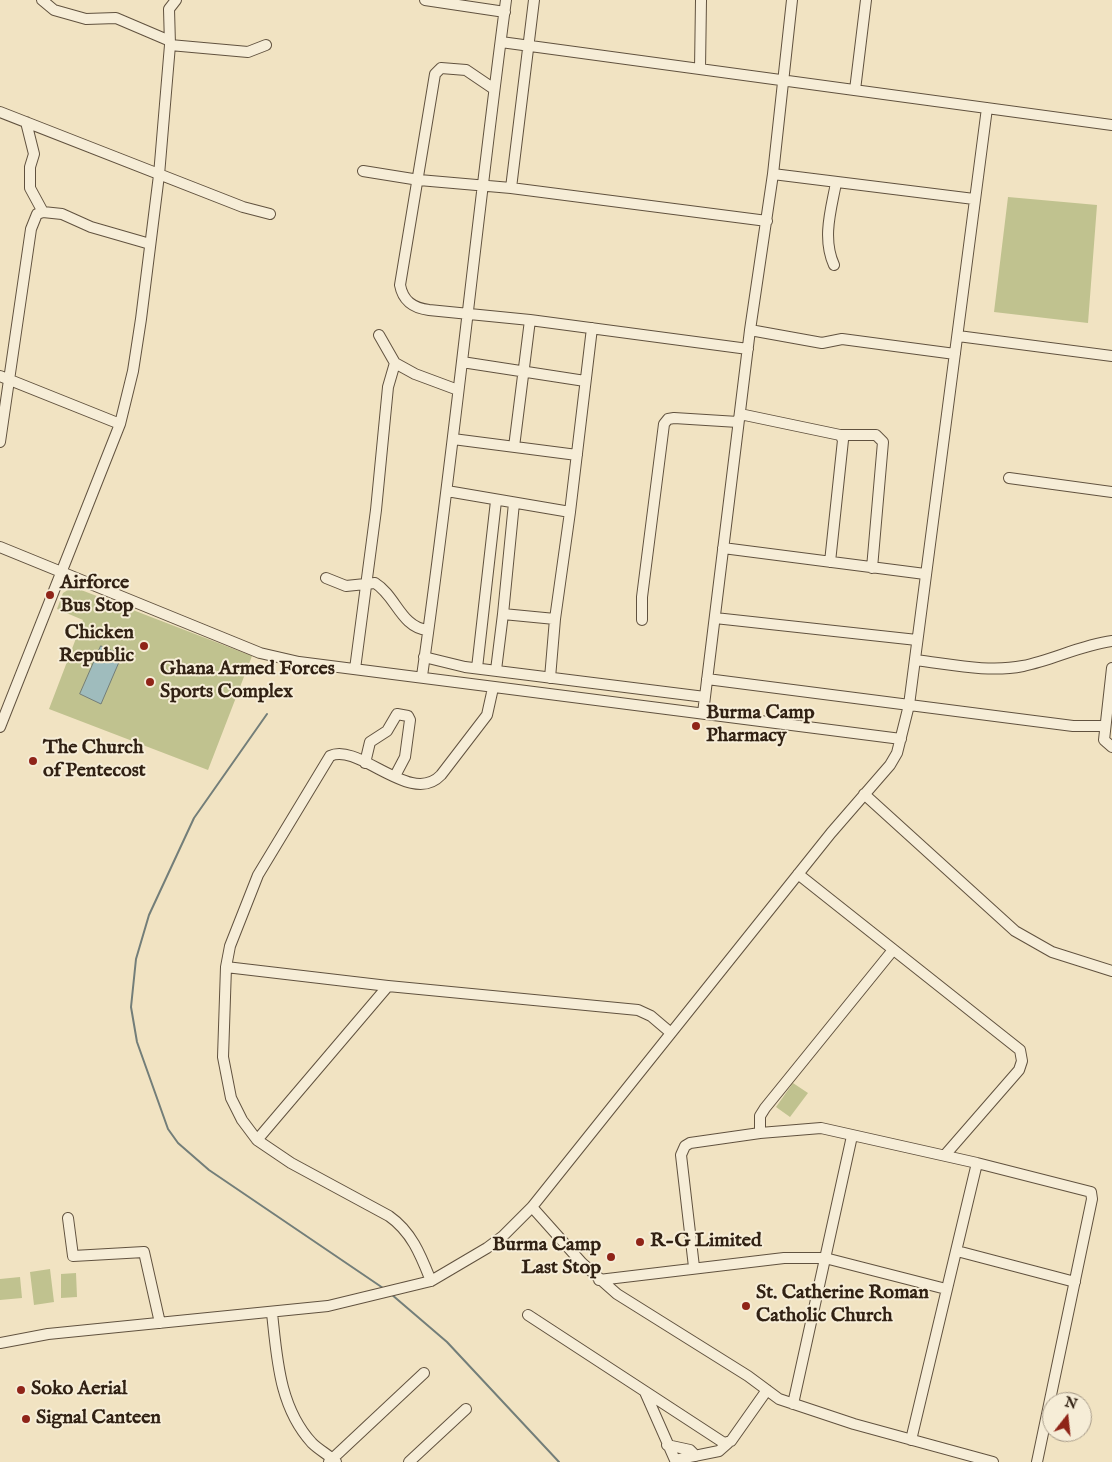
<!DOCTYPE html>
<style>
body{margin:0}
#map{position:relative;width:1112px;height:1462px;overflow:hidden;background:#f1e3c2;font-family:"IM FELL English",serif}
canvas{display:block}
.north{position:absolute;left:1042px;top:1392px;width:50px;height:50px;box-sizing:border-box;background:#f6edd7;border:1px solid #a79b89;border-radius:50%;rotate:16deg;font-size:14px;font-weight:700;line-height:20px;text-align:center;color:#312113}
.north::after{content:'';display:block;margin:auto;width:18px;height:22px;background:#8f2418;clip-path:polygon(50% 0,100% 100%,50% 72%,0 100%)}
</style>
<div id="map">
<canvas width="1112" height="1462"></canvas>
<div class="north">N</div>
</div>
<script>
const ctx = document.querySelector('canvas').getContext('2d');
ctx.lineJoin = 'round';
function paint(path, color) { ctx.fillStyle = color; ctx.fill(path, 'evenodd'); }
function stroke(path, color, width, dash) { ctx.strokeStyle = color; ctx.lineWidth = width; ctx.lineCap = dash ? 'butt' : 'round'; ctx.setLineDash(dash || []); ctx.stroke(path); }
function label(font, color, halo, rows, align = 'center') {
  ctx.font = font + ' "IM FELL English",serif'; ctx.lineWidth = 4; ctx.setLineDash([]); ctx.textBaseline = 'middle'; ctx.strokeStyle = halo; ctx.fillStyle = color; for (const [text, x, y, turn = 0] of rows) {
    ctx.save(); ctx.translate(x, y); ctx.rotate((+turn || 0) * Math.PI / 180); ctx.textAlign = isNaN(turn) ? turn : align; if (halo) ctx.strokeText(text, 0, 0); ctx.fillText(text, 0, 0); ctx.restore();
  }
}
paint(new Path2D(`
 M1008,197L1097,205L1088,323L994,312Z
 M71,588H76L252,656L208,770L49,709L83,620L57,609L63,593Z
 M793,1083L808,1093L790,1117L776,1107Z
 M50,1269L54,1302L34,1305L30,1272Z
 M76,1273L77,1297L61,1298V1274Z
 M20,1277L22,1298L0,1300V1279Z`), '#c0c28f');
const water = new Path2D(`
 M101,646L122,655L101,704L80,694Z`);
paint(water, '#9fbcbd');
stroke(water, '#737e79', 1);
stroke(new Path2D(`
 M267,714L194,818L149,915L136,959L131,1007L137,1042L168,1129L178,1143L209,1170L383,1288
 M391,1294L447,1342L559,1462`), '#737e79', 2);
const minor = new Path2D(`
 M42,0L54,10L86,19L116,18L170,41
 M425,0L505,12
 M501,42L1112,125
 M170,45L248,52L266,45
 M700,69L701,0
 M494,89L466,70L441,68L435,74L400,285C403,301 413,308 429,310L530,320L748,349
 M855,90L866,0
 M0,112L243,207L270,214
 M26,122L34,154L30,167V188L43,212
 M363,171L419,180L511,188L767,221
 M773,174L974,199
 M511,188L534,0
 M834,265C822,238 831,210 836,183
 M750,330L822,343L842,339L955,354
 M379,335L395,363L415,374L458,390
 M958,336L1112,356
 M462,362L585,381
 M0,376L120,424
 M740,414L840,435L843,440L830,562
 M840,435H876L883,442L872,568
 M453,439L577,455
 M0,442L31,229L37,214L43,212L62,214L91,227L150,244
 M514,447L530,320
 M1009,478L1112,492
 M447,491L570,512
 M0,547L260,653L299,662L901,739
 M723,548L925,574
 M326,578L346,586L375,583C396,596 401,627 427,630
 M503,614L514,503
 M715,618L917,640
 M642,620V597L664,424L668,419L674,418L738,422
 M424,657L465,667L705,697
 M915,660C950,664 988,673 1023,666C1053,660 1081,645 1112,641
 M477,668L496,501
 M1112,668L1104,740L1112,747
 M355,669L376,510L388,387L395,363
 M496,670L503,614L555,619L570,512L592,328
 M422,676C454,452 476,225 506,0
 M550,678L555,619
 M707,679L1073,726H1104
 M703,713L750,330L773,174L792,0
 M0,727L120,424L133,371L141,319L159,175L170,45L169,9L176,0
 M365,763L370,742L387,731L397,714L408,716L410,720L405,757L395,776
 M864,794L1015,931L1052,952L1112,971
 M798,874L1020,1050L1022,1061L1019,1070L945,1155
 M226,967L388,986L638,1010L651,1016L671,1033
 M760,1133V1116L765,1108L893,950
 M257,1140L388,986
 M532,1207L582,1263L617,1294L748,1376L779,1399L854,1424L993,1462
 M68,1218L73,1256L144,1252L160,1323
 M957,1251L1075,1282
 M694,1267L681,1155L685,1146L690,1143L760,1133L821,1128L977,1163L1091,1192L1092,1199L1037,1462
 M599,1280L784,1258H825L946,1289
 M431,1281C421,1256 412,1232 389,1216L291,1163L257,1140L242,1120L231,1098L223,1057L226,967L230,946L258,875L330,756C359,742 411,807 441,775L487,715L493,688
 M272,1313C277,1358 279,1407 312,1443C319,1450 329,1455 336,1462
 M528,1315L724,1443L731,1441L767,1390
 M0,1343L48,1334L328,1306L431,1281L487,1248L503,1236L532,1207L831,833L890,765L897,753L909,705L987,108
 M645,1392L675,1460L719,1451L728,1443
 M793,1404L852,1136
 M911,1440L977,1163
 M667,1445L690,1450L696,1456
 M329,1462L424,1373
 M409,1462L466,1409`);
stroke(minor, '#61523f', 12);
stroke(minor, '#f6edd7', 10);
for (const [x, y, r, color] of [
 [50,595,5,"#8f2418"],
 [144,646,5,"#8f2418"],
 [150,682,5,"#8f2418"],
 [696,726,5,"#8f2418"],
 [33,761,5,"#8f2418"],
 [640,1242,5,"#8f2418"],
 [611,1257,5,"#8f2418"],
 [746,1306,5,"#8f2418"],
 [21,1390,5,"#8f2418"],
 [26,1419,5,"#8f2418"]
]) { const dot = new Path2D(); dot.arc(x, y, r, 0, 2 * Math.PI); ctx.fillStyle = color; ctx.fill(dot); stroke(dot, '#f6edd7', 2); }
label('bold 20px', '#312113', '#f6edd7', [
 ["Airforce",60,584],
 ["Bus Stop",60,607],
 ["Chicken",134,634,"right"],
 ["Republic",134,657,"right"],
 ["Ghana Armed Forces",160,670],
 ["Sports Complex",160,693],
 ["Burma Camp",706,714],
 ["Pharmacy",706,737],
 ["The Church",43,749],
 ["of Pentecost",43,772],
 ["R-G Limited",650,1242],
 ["Burma Camp",601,1246,"right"],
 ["Last Stop",601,1269,"right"],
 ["St. Catherine Roman",756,1294],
 ["Catholic Church",756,1317],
 ["Soko Aerial",31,1390],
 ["Signal Canteen",36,1419]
], 'left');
</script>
